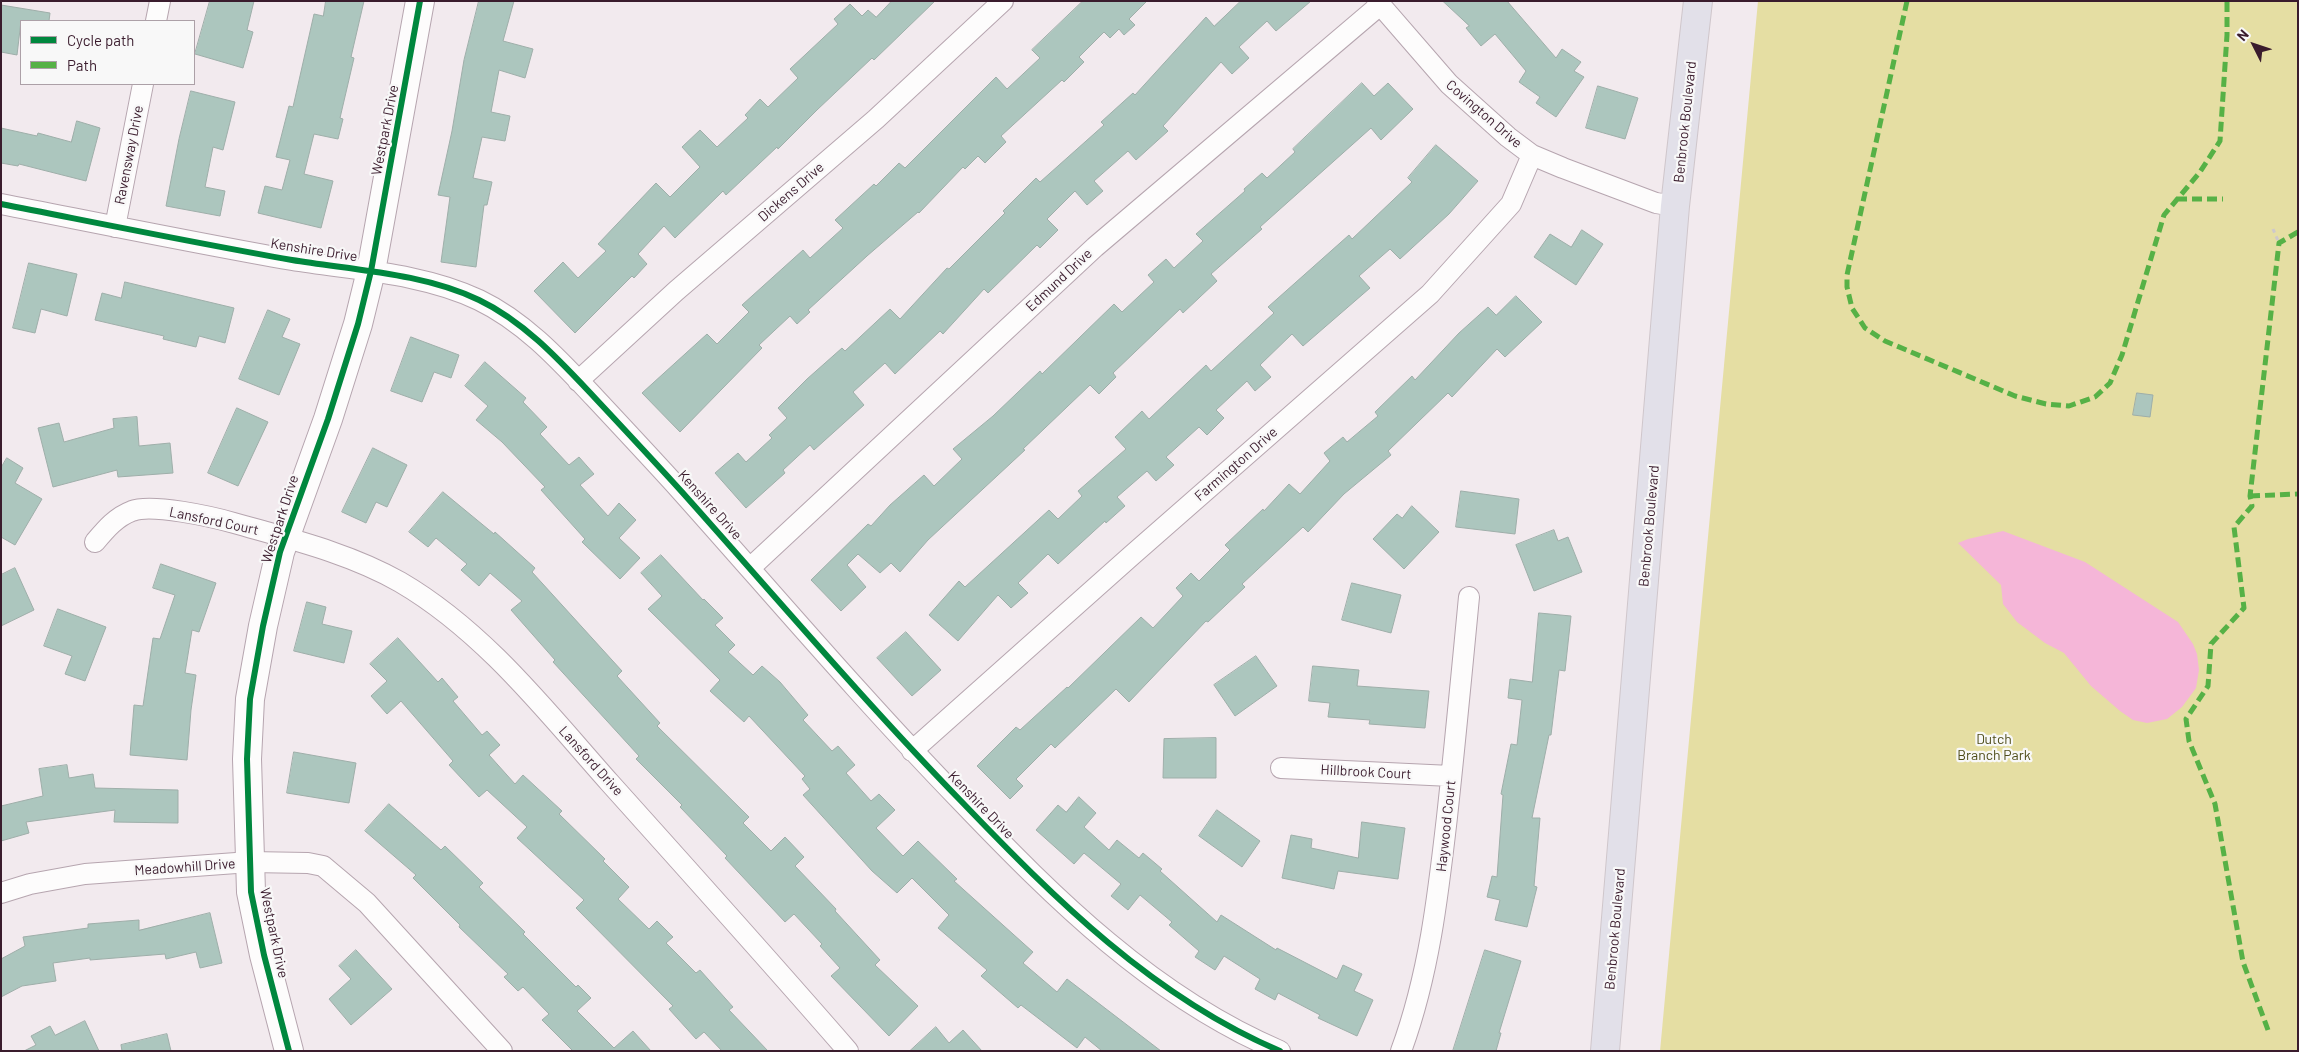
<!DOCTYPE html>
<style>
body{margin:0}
#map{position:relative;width:2299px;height:1052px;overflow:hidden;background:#f2eaee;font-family:Barlow,sans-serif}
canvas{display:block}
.frame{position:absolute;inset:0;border:2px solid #3a1c2d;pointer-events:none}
.legend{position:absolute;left:20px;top:20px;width:175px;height:65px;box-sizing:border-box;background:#f8f8f8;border:1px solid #aca0a7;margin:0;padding:6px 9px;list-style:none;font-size:15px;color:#3a1c2d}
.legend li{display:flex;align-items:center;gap:10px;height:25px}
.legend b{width:25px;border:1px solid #aca0a7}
.north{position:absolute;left:2229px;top:20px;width:50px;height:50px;-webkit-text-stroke:4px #f8f8f8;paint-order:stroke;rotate:311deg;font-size:14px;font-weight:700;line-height:20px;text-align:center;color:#3a1c2d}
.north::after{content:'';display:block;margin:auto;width:18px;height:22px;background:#3a1c2d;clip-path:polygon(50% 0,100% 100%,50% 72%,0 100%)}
</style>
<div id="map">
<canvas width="2299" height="1052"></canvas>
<div class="frame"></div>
<ul class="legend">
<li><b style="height:6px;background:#00873e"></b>Cycle path</li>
<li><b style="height:6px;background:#56b146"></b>Path</li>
</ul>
<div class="north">N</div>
</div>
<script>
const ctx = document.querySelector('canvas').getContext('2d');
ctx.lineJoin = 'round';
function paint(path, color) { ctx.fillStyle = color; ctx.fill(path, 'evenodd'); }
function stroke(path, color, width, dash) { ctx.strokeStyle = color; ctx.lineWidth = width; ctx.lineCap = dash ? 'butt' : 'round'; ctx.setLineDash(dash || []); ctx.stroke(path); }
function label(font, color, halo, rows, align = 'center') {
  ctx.font = font + ' Barlow,sans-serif'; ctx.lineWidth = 4.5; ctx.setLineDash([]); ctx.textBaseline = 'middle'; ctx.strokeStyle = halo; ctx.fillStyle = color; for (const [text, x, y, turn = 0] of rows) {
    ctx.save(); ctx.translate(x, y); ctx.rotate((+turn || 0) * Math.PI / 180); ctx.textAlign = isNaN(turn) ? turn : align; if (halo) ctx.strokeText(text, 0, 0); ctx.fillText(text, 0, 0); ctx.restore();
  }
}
paint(new Path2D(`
 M1758,1H2298V1051H1660Z`), '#e5dea3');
paint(new Path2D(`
 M2003,531L2085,562L2178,622L2193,644L2197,654L2199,670L2196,688L2182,707L2167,719L2147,723L2133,720L2120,711L2091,686L2064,653L2045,643L2017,622L2003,604L2001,585L1958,543L1968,539Z`), '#f5b6d8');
const building = new Path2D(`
 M210,1H254L247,30L253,32L243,68L195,54Z
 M326,1H364L351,57L354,58L340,118L343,119L338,139L314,134L304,174L333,181L321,228L258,213L265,186L282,190L290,160L276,157L289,106L293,107L314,14L323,16Z
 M479,1H514L503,41L533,49L525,78L499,70L491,112L510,116L505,141L482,137L473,178L492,182L487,205H484L476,267L441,262L450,197L438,195L452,131L464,60Z
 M892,1H935L874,60L872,58L817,110L778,149L777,147L726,195L723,191L675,238L664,226L638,254L647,264L634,278L632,276L575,333L534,291L563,262L578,278L606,251L598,244L656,183L670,197L700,167L682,147L700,130L717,147L748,118L745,115L760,99L768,107L798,78L790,69L838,24L834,19L850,4L862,16L868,10L876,17Z
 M1083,1H1147L1129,19L1135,25L1124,35L1119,29L1110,38L1104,32L1079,57L1084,62L1064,82L1062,80L1001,136L1006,142L985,163L978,156L965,169L963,167L919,213L918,212L867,256L808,310L810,312L797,324L790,316L759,345L762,348L680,432L642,393L707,334L717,344L749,312L742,305L803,250L810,258L843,228L835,220L874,184L876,186L899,163L905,168L996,77L1007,89L1040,58L1032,50Z
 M1241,1H1311L1276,31L1267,21L1239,47L1249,58L1232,74L1221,62L1163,126L1168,131L1136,160L1128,151L1094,181L1103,191L1087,205L1075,191L1047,219L1058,230L1040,248L1037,245L988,293L984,289L943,334L940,331L895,374L885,363L853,392L864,405L814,450L810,445L783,470L785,473L746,508L715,473L738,453L746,462L772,438L769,435L787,418L778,408L807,379L842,348L845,351L890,309L900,319L947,268L949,269L1005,213L1003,211L1036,178L1040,182L1104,125L1101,122L1133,93L1135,95L1206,17L1214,26Z
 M1443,1H1507L1556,58L1562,49L1581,62L1574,71L1584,77L1556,117L1536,103L1540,97L1519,82L1526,71L1495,34L1481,46L1466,28L1469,26Z
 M1,5L50,13L49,21H21L17,55L1,52Z
 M1362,83L1374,96L1388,83L1413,109L1381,140L1371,128L1260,227L1262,229L1211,274L1217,281L1183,313L1180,309L1113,373L1116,377L1099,394L1090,385L1023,449L1025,450L928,540L900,572L891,563L880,573L858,554L847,565L866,587L841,611L811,580L868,524L871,526L890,505L924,475L934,486L962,459L953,449L993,416L1040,371L1042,374L1114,304L1122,312L1154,282L1148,275L1166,259L1174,268L1203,241L1196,234L1245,191L1244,189L1262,173L1267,178L1295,152L1293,149Z
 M1598,86L1638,98L1625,139L1586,128Z
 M191,91L235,102L223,150L213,147L205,187L225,191L220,216L166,206L179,139Z
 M77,121L100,128L86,181L19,164L18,166L1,163V128L37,136L38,133L71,142Z
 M1436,145L1478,181L1449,214L1400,259L1390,249L1359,276L1370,288L1303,346L1292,334L1260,365L1271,377L1255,391L1247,381L1216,410L1224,418L1207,435L1199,427L1166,457L1174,465L1156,481L1147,471L1117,497L1125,506L1106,523L1105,521L1058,564L1048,554L1018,583L1028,593L1011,608L998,595L958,641L929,615L959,581L965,587L1049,510L1058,519L1082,496L1078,491L1126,449L1115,437L1142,411L1149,419L1206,365L1211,371L1274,313L1268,307L1349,235L1352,239L1412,182L1408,178Z
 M1582,230L1603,244L1576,285L1534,257L1550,234L1571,247Z
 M29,263L77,274L67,316L41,309L35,333L13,328Z
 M125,282L234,308L225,343L199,336L196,347L163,339L164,336L95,320L102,293L121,298Z
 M1516,296L1542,322L1505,357L1497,349L1452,397L1448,393L1388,451L1391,455L1344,494L1308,532L1303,527L1242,584L1245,587L1208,622L1206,621L1129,702L1116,689L1055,748L1051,744L1016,779L1023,786L1010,799L977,766L1016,727L1020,730L1067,687L1068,688L1141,617L1153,628L1183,596L1176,588L1191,573L1199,581L1230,550L1225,545L1263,509L1264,511L1289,484L1300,494L1330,461L1324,453L1343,437L1347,442L1378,416L1375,412L1412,376L1415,380L1459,333L1488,307L1496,315Z
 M268,310L290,319L282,337L300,344L279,395L239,379Z
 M411,337L459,355L451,378L434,372L422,402L391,391Z
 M485,362L526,398L523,402L547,427L540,434L569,465L579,457L594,474L580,485L608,516L619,503L636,520L619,538L640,558L620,579L582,542L585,539L541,490L545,487L502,442L476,420L488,406L465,386Z
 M2137,393L2153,395L2150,417L2133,415Z
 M237,408L268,422L238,486L208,473Z
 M137,417L139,446L170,443L173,473L118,477L117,470L53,487L38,428L59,423L64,442L114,428L113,419Z
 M373,448L407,465L387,507L376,502L366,523L342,512Z
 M7,458L23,468L15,483L42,499L15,545L1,537V468Z
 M1461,491L1519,499L1515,534L1456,527Z
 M443,492L494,534L495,532L535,568L532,572L622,671L617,676L660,723L657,726L749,817L743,823L771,851L785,837L804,857L795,866L836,909L835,911L880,960L875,965L918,1006L889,1036L831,976L840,968L820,946L822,944L794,914L785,922L725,858L727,856L680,807L682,805L636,759L639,756L553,662L555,660L511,610L522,601L490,573L479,586L461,570L467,564L436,538L428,547L409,532Z
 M1412,506L1439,532L1404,569L1373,539L1397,514L1402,518Z
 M1554,530L1558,541L1568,537L1582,572L1534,591L1516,545Z
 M661,555L703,600L704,599L723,618L715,625L735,645L728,652L753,675L762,666L780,682L808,715L803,720L832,751L838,746L855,765L846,773L871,801L879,794L895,810L876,828L903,856L918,841L957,879L954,881L1033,952L1023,963L1057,992L1067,979L1161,1051H1102L1085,1037L1077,1048L1021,1005L1018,1008L981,976L987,970L938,928L949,915L912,878L897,893L872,871L803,795L810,789L802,779L805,776L749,716L744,722L710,691L720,680L648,609L662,596L641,573Z
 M161,564L216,583L199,632L192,630L185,673L196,675L191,710L187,760L130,755L134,705L143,706L153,638L160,639L175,595L153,588Z
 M15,568L34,610L1,626V575Z
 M1352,583L1401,595L1391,633L1342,620Z
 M307,602L326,607L322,624L352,631L344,663L294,651Z
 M58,609L106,627L85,681L65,674L72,656L44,646Z
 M1539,613L1571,616L1565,671L1559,670L1551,735H1549L1532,818H1540L1534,886L1537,887L1527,927L1495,920L1500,900L1487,897L1492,876L1497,877L1503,795L1501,794L1511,744L1517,745L1522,700L1508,698L1510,679L1532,682Z
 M906,632L941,670L912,696L877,658Z
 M398,638L438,682L442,678L458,697L453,701L482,735L487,731L500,745L489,755L515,784L523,775L562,811L559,814L605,859L603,861L629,887L618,899L649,929L657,921L673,937L666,943L696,973L700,970L733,1007L729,1010L768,1051H722L704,1032L696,1039L669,1009L673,1006L576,908L584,900L517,838L527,827L487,790L479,797L449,765L453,761L401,701L387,714L371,696L387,681L370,664Z
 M1256,656L1277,686L1235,716L1214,685Z
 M1313,666L1359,670L1357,686L1429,691L1425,728L1369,724L1370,720L1328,717L1330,703L1309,701Z
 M1216,738V778H1163L1164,739Z
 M294,752L356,763L349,803L287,793Z
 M67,765L69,778L93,774L95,788L178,790V823L114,822L115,810L26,822L29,833L1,841V806L43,796L39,769Z
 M1079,797L1096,813L1084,827L1109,850L1117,840L1139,858L1143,853L1162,869L1160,871L1217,922L1221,915L1276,950L1277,948L1337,979L1343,965L1362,974L1354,991L1373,1000L1357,1036L1318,1018L1320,1015L1278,993L1275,1000L1255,989L1260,979L1224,956L1215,970L1195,957L1199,951L1169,925L1172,922L1140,895L1128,910L1111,896L1121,884L1084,853L1074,864L1036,830L1058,805L1066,812Z
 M389,804L441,850L445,846L483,883L479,887L525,932L523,934L576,987L578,985L591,998L577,1011L614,1048L633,1031L651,1051H573L542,1020L549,1014L523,987L518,991L504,977L508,974L459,927L460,925L413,878L416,875L365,831Z
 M1217,810L1260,841L1242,867L1199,836Z
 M1362,822L1405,828L1398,879L1338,871L1334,889L1282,878L1291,835L1312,839L1311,848L1358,858Z
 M210,913L222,963L200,968L196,952L166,959L165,954L90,960V958L53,963L56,981L22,986L1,997V959L25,946L23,937L88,928V924L139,920V930Z
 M356,950L392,989L351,1025L329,999L351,979L339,966Z
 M1485,950L1521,961L1499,1033H1501L1496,1051H1453Z
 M85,1021L99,1051H24L36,1045L31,1036L50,1026L55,1035Z
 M936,1027L949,1043L963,1030L982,1051H910Z
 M167,1034L171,1051H122L121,1045Z`);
paint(building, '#acc6be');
stroke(building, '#9eaea9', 1);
const street = new Path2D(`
 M1377,1L1449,84L1508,137L1532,155L1563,168L1656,203L1675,206
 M156,21L160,1
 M1,204C98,223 195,243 292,260C353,270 423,273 479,300C525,322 561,362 595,398C624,429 653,460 682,492C774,595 864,701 961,801C1055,899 1153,997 1280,1051
 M115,227L143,84
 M578,381L676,291L876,119L1003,1
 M95,542C106,529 116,517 132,511C151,503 213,517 234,523C290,539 349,553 400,582C484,631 546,711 609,782C689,871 769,960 848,1051
 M750,568L1095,247L1380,5
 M912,751L1131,556L1430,294L1511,204L1532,155
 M1281,768L1451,776
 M1,893L30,884L85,874L250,862L308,863L323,866L367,903L502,1051
 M1401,1051C1429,975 1438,896 1447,817C1455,744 1462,670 1469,597`);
const secondary = new Path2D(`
 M289,1051L264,955L251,892L247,759L250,699L263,626L280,552L328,419L358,324L371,271L420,1`);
const highway = new Path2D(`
 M1605,1051L1675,206L1698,1`);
stroke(street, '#b6a5af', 22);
stroke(secondary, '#b6a5af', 30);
stroke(highway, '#cfc6cb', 30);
stroke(new Path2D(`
 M2273,229L2279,243`), '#cec8cb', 3, [4, 4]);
stroke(street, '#fdfcfc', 20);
stroke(secondary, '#fdfcfc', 28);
stroke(highway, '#e2e0e9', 28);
stroke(new Path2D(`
 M1907,1L1847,275V287L1852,308L1865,328L1885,341L2015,396L2046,404L2069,406L2095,397L2110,383L2122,355L2164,215L2200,172L2220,141L2227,35V1
 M2177,199H2223
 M2250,496L2298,494
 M2268,1030L2243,962L2215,804L2189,741L2186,719L2208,686L2211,644L2244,608L2234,527L2252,506L2250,496L2279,243L2298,232`), '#56b146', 5, [10, 5]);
stroke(new Path2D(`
 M1,204C98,223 195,243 292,260C353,270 423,273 479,300C525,322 561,362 595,398C624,429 653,460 682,492C774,595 864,701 961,801C1055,899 1153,997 1280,1051
 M289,1051L264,955L251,892L247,759L250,699L263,626L280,552L328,419L358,324L371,271L420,1`), '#00873e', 6);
label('14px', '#3a1c2d', '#f8f8f8', [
 ["Covington Drive",1484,114,41],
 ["Benbrook Boulevard",1685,122,-84],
 ["Westpark Drive",385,130,-79],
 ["Ravensway Drive",129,155,-79],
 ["Dickens Drive",791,192,-41],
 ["Kenshire Drive",314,250,9],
 ["Edmund Drive",1059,280,-43],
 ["Farmington Drive",1236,464,-41],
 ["Kenshire Drive",710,505,48],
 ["Westpark Drive",280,519,-72],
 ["Lansford Court",214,521,12],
 ["Benbrook Boulevard",1649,526,-85],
 ["Lansford Drive",591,761,48],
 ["Hillbrook Court",1366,772,3],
 ["Kenshire Drive",981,805,46],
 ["Haywood Court",1446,826,-84],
 ["Meadowhill Drive",185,867,-4],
 ["Benbrook Boulevard",1615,929,-85],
 ["Westpark Drive",274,933,78]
]);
label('14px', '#4e4c19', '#f8f8f8', [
 ["Dutch",1994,739],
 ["Branch Park",1994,755]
]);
</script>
